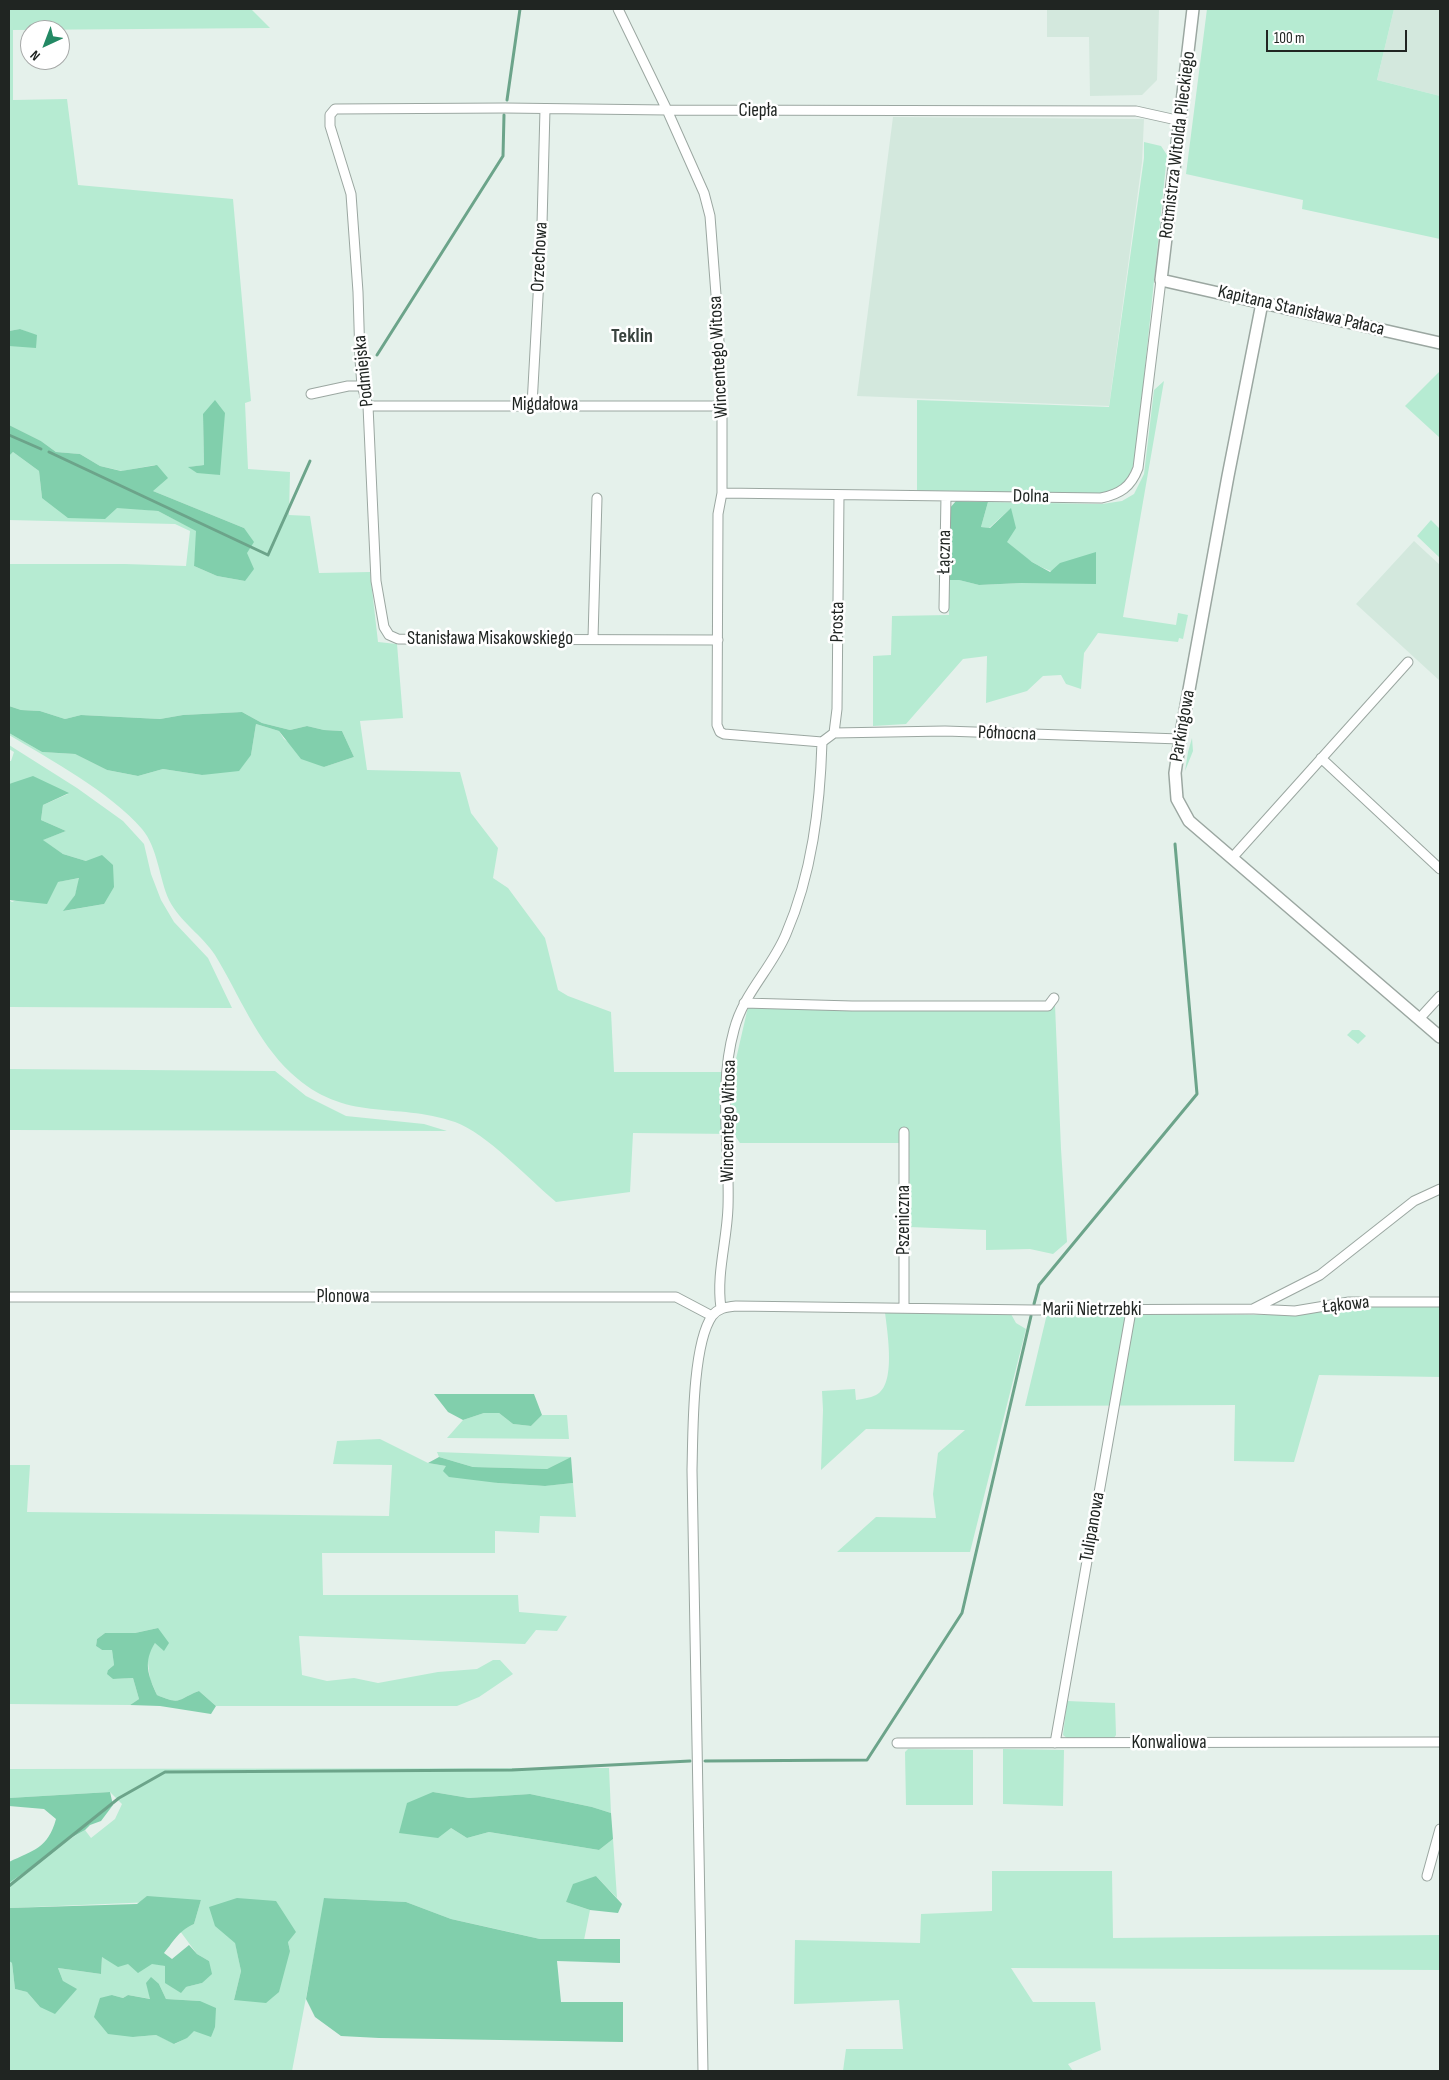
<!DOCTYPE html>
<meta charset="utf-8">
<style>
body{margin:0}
#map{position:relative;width:1449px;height:2080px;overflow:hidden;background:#e5f1eb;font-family:"Sofia Sans Condensed",sans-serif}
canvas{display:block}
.frame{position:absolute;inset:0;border:10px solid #202522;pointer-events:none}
.north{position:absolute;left:20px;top:20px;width:50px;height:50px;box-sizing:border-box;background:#fff;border:1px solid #a6a8a7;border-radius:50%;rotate:223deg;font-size:14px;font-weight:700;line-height:20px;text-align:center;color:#202522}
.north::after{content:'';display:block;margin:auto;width:18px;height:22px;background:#238964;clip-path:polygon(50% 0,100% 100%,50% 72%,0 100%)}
.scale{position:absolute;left:1266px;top:30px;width:141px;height:22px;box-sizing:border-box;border:2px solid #202522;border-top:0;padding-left:6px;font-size:15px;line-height:18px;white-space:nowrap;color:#202522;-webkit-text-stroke:4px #fff;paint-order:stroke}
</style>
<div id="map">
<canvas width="1449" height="2080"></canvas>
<div class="frame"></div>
<div class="north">N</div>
<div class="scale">100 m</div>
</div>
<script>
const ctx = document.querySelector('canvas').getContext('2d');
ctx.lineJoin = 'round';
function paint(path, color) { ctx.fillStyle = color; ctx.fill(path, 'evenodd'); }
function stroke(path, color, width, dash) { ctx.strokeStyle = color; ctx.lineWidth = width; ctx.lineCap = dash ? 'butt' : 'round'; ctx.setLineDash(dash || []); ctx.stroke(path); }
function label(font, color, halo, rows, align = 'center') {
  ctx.font = font + ' "Sofia Sans Condensed",sans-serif'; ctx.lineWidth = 5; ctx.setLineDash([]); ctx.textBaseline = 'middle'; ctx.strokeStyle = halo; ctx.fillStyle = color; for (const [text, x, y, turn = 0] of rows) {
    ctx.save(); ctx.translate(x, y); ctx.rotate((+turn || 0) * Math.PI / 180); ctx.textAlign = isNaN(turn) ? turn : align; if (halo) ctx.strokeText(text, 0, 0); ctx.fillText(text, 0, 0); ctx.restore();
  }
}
paint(new Path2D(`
 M1047,9H1159L1157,80L1142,95L1090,96L1089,37H1047Z
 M1394,9H1440V96L1377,80Z
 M893,117L1144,119L1142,162L1109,406L857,396Z
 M1414,541L1440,565V681L1356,604Z`), '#d3e8dd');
paint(new Path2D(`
 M9,9H251L270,28L13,30V100L67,99L78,185L233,199L251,401L245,403L248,469L290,472L289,515L310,516L319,573L370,572L378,642L397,644L403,718L360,721L367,770L460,772L471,813L498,848L493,878L508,888L545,938L558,990L568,996L611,1012L614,1072H733L748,1007L1055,1005L1061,1149L1067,1242L1053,1254L1030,1249L986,1250V1230L910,1227L909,1143H740L734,1134L633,1133L630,1192L556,1202C530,1180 486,1133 455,1122C394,1101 346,1124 291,1073C256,1040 240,996 215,955C202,935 180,922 169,900C159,878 158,848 142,829C110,792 51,760 9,735V733L42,752L75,754L107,770L138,776L163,769L202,775L251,755L256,724L279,731L284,739L324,767L354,757L342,731L324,730L307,726L290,730L262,723L242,712L183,715L160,719L81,715L65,719L40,711L21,710L9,706V564H125L186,566L190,531L175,524L9,520V456L13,452L39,471L42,498L158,511L197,531L194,566L217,576L245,581L247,553L244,528L153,491L155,465L122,471L100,466L80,454L56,452L41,441L9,425V346L37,336L20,329L9,331ZM203,414L220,475L189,467L204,465Z
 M1207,9H1394L1377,80L1440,96V239L1302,209L1303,200L1186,174Z
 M1144,142L1161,146L1167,155L1138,436C1134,465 1134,485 1103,494L917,491V400L1109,407L1144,158Z
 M1440,371V438L1405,406Z
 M1164,381L1123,617L1176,625L1178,613L1188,615L1183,639L1179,638L1178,642L1098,633L1084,653L1081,689L1066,684L1061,675L1043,676L1027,691L986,703L987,656L963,659L906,724L873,726V656L891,655L892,616L949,615L948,580H959L979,585L1022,583H1095C1057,574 1036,570 1006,542L1010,509L989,528L981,527L988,502L1102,504L1122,501L1134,494L1144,474L1154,390Z
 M1431,520L1440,529V558L1417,536Z
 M1192,738L1193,751L1185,771L1188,752Z
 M9,745L77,788L123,821L144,844L151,874L161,900L174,922L208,958L232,1008L9,1007V900L12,902L57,882L80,878L75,895L64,911L104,904L86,861L63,854L42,840L66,831L41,820L43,805L68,794L14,783L9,784V761H11L14,752L9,749Z
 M1352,1030H1359L1366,1036L1358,1044L1347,1035Z
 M9,1069L275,1071L306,1096L346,1116L424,1124L447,1131L9,1130Z
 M1351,1306L1440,1307V1377L1319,1375L1294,1462L1234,1461L1235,1405L1025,1406L1047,1314L1293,1315Z
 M885,1312L1011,1314L1016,1323L1026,1329L970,1552H837L876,1517L936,1518L933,1494L938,1453L965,1430L866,1429L821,1470L823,1410L822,1391L855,1389L856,1400C862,1399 870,1398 876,1395C897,1385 887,1331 885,1312Z
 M484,1413H499L513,1424L531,1426L542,1415H567L569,1439L447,1438L463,1420Z
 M380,1439L428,1463L446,1466L498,1483L544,1486L573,1483L576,1517L540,1516L539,1533L495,1531V1553H322L323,1595H518L519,1612L567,1616L557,1631L536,1630L525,1644L299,1636L302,1675L327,1681L354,1678L378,1683L438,1672L477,1669L493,1660H500L513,1674L479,1697L457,1706H216L199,1691C177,1699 182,1706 157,1695L150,1679L147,1655L155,1643L158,1628L135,1633H105L97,1639L96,1646L102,1650L112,1649L114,1665L108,1670L113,1679L133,1678L139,1699L130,1705L9,1704V1465H30L27,1512L389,1516L392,1465L333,1464L337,1441Z
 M437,1452L571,1457L547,1469L473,1467L439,1457Z
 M1067,1701L1115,1703L1116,1735L1114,1738L1068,1739L1063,1735Z
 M908,1749L973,1750V1805H906L905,1752Z
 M1003,1749L1064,1750L1063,1806L1003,1804Z
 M609,1768L611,1813L592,1807L530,1794L469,1798L433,1792L451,1828L467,1838L489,1832L599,1850L613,1839L617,1898L596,1876L566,1902L590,1910L584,1940L540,1939L505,1931L451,1919L406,1902L325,1898L292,2071H9V1961L12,1963L15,1989L27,1992L40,2007L63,1981L58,1968L101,1974L102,1957L128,1964L152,1963L166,1966L186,1987L202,1983L209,1961L197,1954L180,1931L194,1924L201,1900L9,1908V1883C34,1865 58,1845 85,1830L91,1838L115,1819L122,1804L110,1792L9,1798V1769ZM235,1942H288L290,1951L234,2000L241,1971ZM159,1984L166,1999L200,2001C195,2026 199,2032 175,2044L156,2035L133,2037L112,1995L123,1998L128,1995L151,1999Z
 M992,1871H1112L1113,1938L1440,1935V1970L1011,1968L1033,2002H1095L1101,2050L1068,2064L1073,2071H843L846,2049H903L899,2000L794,2004L795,1940L920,1943L921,1914L992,1911Z`), '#b6ebd2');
paint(new Path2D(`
 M20,329L37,335L36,348L9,346V331Z
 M215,400L225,413L220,475L197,473L188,467L204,465L203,414Z
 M9,425L41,441L56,452L80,454L100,466L121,471L157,465L168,478L153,491L244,528L254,542L247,553L254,569L245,581L217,576L194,566L196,531L158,511L117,508L105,519L68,518L42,498L39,471L13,452L9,456Z
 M956,501L988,502L981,527L990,528L1011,508L1016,528L1007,542L1032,562L1050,572L1060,563L1096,552V584L1022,583L979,585L959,580H948L949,509Z
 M9,706L21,710L40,711L65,719L81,715L160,719L183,715L242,712L262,723L290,730L307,726L324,730L342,731L354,757L324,767L301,759L279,731L256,724L251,755L239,771L202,775L163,769L138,776L107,770L75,754L42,752L9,733Z
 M33,776L69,793L43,805L41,820L66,831L43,840L63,854L86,861L102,855L113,865L114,887L104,904L63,911L75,895L79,878L58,882L47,904L9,900V784Z
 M434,1394H534L542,1415L531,1426L513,1424L499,1413H484L463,1420L448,1412Z
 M439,1457L473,1467L547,1469L571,1457L573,1483L545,1486L498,1483L449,1477L443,1471L446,1466L428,1463Z
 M158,1628L169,1643L164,1651L155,1643C143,1662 148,1675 157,1695C182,1706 177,1699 199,1691L216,1706L211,1714L160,1706L130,1705L139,1699L133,1678L113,1679L107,1674L108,1670L114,1665L112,1650H102L96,1646L97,1639L105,1633H135Z
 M110,1792L113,1805L101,1821L90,1825L85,1830L67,1840L52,1853L9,1883V1862C34,1850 48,1848 56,1819L44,1809L9,1806V1798Z
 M433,1792L469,1798L530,1794L592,1807L611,1813L613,1839L599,1850L489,1832L467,1838L451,1828L438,1838L399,1833L407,1803Z
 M596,1876L622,1904L618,1913L590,1910L566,1902L573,1884Z
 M147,1896L201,1900L194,1924C177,1932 175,1940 164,1953L172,1959L189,1945L197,1954L209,1961L212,1974L202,1983L186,1987L181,1993L165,1983V1966L152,1964L138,1973L128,1964L118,1967L102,1957L101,1974L58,1968L63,1981L77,1989L55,2014L40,2007L27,1992L15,1989L12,1963L9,1961V1908L137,1904Z
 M237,1898L276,1901L296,1932L288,1942L290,1951L279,1992L266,2003L234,2000L241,1971L235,1943L215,1926L209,1907Z
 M324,1898L406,1902L451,1919L540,1939H620V1963L557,1961L561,2002H623V2042L379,2038L341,2036L315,2017L306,1999Z
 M151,1977L159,1984L166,1999L200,2001L216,2008L215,2027L211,2037L194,2031L187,2038L174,2044L156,2035L133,2037L108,2034L94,2017L100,1998L112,1995L123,1998L128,1995L150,1999L146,1983Z`), '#81cfac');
stroke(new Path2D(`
 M507,100L520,9
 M377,355L503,156L504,115
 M9,435L41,449
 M49,452L268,555L310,461
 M1034,1304L1039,1285L1197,1094L1175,844
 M705,1761L867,1760L962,1613L1031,1316
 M9,1886L119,1798L165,1772L512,1770L690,1761`), '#6ca48a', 3);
const street = new Path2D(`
 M618,9L667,110L704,193L710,216L718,321L722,406V493L718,514L717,725L720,732L724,734L822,742
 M311,394L348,386H362
 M532,405L542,224L545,109
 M368,406H722
 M722,493L1101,498C1120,494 1131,487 1138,468L1161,280
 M944,608L946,496
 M593,638L597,498
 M718,640L398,639L389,635L384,627L376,581L368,406L362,386L360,359L358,292L351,194L330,126V115L335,109L505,108L667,110L1136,111L1181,121
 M834,733L945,731L1180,739
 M822,742L834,733L837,709L839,495
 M1321,758L1440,869
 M1232,858L1408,662
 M744,1003L852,1006H1048L1054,998
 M1419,1019L1440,996
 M904,1132V1308
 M9,1297H676L712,1316
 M721,1308C716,1274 727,1241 728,1207C730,1148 718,1087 734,1030C743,994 772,968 786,934C812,874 820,807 822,742
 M1254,1309L1295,1311L1349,1302H1440
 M897,1743L1440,1742
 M1055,1743L1131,1311
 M1427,1876L1440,1829
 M703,2071L692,1470C693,1435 692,1345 712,1316C718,1308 726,1307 736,1306L1033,1310L1253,1309L1320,1275L1414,1201L1440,1189`);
const secondary = new Path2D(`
 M1193,9L1161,280L1440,343
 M1262,303L1228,476L1180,739L1175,773L1177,799L1189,821L1440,1037`);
stroke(street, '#9ba7a1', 11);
stroke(secondary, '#9ba7a1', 14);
stroke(street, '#fff', 9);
stroke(secondary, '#fff', 11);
label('19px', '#202522', '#fff', [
 ["Ciepła",758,111],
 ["Rotmistrza Witolda Pileckiego",1178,145,-83],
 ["Orzechowa",540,257,-87],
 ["Kapitana Stanisława Pałaca",1301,311,13],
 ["Wincentego Witosa",719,357,-93],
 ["Podmiejska",364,371,-96],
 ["Migdałowa",545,405],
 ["Dolna",1031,497,1],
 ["Łączna",945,552,-89],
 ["Prosta",838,622,-89],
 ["Stanisława Misakowskiego",490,639],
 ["Parkingowa",1183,726,-80],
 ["Północna",1007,734,2],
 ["Wincentego Witosa",729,1121,-89],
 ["Pszeniczna",904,1220,-90],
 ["Plonowa",343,1297],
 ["Łąkowa",1346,1305,-6],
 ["Marii Nietrzebki",1092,1310],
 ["Tulipanowa",1093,1527,-80],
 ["Konwaliowa",1169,1743]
]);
label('bold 20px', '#39433e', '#fff', [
 ["Teklin",632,337]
]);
</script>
